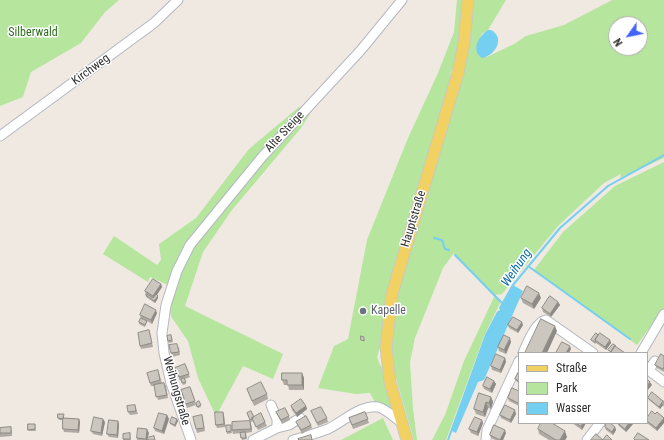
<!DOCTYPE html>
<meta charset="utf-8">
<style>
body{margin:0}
#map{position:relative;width:664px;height:440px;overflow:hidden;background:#efe9e1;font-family:"Roboto Condensed",sans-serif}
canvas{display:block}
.legend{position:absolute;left:518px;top:352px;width:130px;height:72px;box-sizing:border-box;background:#fff;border:1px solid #ababab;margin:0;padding:5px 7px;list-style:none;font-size:12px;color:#2e2e2e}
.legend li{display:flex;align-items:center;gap:8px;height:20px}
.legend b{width:20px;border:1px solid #ababab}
.north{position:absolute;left:608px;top:16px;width:40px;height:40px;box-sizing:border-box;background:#fff;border:1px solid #ababab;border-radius:50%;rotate:237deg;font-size:11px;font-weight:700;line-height:16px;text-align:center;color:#2e2e2e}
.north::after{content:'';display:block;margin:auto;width:14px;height:18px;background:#4264fb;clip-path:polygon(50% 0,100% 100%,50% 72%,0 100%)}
</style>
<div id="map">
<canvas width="664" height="440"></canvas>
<ul class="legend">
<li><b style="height:5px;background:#f2d163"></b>Straße</li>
<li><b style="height:11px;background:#b6e59e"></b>Park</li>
<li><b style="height:11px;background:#75cff0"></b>Wasser</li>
</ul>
<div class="north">N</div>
</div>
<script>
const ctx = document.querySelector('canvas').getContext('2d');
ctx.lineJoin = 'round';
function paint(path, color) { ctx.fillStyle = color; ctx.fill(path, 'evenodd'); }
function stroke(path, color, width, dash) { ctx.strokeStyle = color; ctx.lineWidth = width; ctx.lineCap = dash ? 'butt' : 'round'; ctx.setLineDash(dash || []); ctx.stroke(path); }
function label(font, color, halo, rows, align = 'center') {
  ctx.font = font + ' "Roboto Condensed",sans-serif'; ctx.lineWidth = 3; ctx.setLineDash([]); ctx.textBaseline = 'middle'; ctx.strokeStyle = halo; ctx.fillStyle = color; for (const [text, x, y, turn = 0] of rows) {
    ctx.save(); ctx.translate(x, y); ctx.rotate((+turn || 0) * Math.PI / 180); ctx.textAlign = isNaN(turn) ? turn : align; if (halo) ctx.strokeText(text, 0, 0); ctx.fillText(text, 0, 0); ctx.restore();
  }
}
paint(new Path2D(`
 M0,0H119L105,12L81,43L31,72L23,97L0,106Z
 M457,0H464C461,25 460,52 450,75L464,61L471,0H506L488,30L482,34L476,48L479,56L487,57L514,44L526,36L564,25L612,0H664V158L620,178L621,174L604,183L559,225L502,294L495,295L501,301L485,334L446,440H432L445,415L464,361L495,295L454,253L443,268L415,338L410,362L413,409L417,440H414L391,361L383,338L377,357L380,365L385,371L394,417L377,406L370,393L356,394L318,388L334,346L348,339L367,240L408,138L438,73L454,32ZM616,24H640V48H616Z
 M307,106L310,114L301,128L232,210L203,252L185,306L283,354L273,379L243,366L216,416L198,378L188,341L172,318L170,312L175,288L150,277L148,282L103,254L114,236L157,265L161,260L159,244L196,218L249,149L299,107Z
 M664,162V308L637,345L534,270L563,232L615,186Z
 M383,418L393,440H341Z`), '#b6e59e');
paint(new Path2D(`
 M488,30H491C506,38 495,56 482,58C470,50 479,36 488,30Z
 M513,285L523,291L484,380L478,382L456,433L452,431L486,335Z`), '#75cff0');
stroke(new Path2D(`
 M434,238L442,240L445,249L449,250
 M455,255L502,303
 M528,266L630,339
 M500,308L513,285L560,228L608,186L664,155
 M448,440L486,335L498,312`), '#75cff0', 2);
const minor = new Path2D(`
 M0,136L154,23L178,0
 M523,353C527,344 536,321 546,320L593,353
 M641,353L664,314
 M647,369L664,382
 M649,370L655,361
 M271,405L277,419V428
 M191,440L171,383L164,353L162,333L166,305L177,271L190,245L262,157L361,50L402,0
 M253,440L277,428L289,425L300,418
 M293,440C305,437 316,433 328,429C343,422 361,404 378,407C386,409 395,418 401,422
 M486,440L487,430L519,361
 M587,440L600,423`);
const major = new Path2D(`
 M407,440L390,382L386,347L392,294L458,73L464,43L468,0`);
stroke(minor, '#b4b7c1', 11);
stroke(major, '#c9c9c9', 13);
stroke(minor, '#fff', 9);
stroke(major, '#f2d163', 11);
paint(new Path2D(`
 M161,284L162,287L157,295L158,298L155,303L146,297L145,291Z
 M521,298H541L534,309L523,303Z
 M558,302L560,305L551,317L543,312L542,308Z
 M157,313L152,324L147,321V322L145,327L139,324V322L141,318L140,315Z
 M508,325H523L518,333L509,328Z
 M149,330L153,347L141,349L140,346Z
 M171,335L173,342L169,343L168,341Z
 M598,335L610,340L611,343L606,350L596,343L595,344L591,340Z
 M511,342L506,354L499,351L498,347Z
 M179,347L180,355L172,357L171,353Z
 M664,356V372L657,368L655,365Z
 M505,358L506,362L501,373L492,370L491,366Z
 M185,364L190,377L185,379L186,384L183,385L181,380L180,381L175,368Z
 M158,370L162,383H164L166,386L168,398L158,400L154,386H151L150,383Z
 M519,371V383L517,382L515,379Z
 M302,373L304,378V390H289L288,385H284L282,380Z
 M494,381L496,384L492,393L484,389L483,386Z
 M190,387L196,405L187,408L181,390Z
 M247,389L267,394L268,399L254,406Z
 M519,391V406L509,401L508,398Z
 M491,397L493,402L491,409L488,408L485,417L476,414L474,409Z
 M648,398L663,401L664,400V407L663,405L660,409L649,400Z
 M199,401L201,407L198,408L196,403Z
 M135,405L138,414L130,415L128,412Z
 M291,406H306L307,409L297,417L292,410Z
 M311,411L327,418L328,422L318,426Z
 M276,412L289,416L290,420L282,424Z
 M365,412L369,423L353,429L349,418Z
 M247,413L265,422L267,426L258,430L253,421L251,422Z
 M516,414L511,423L501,418L500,415Z
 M655,414L664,418V423L657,431L647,423V418Z
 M167,415L169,419L164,434L155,431L154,428Z
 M202,415L203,419L205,431L197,433L196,429Z
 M224,415L225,427L217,428L216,425Z
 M64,416V418L79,419L80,422L79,433L64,432L63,429V420H59L58,418Z
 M118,421L119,424L118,438L109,437L107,434Z
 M178,421L175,427L170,424V423Z
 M250,421L251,424L252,432L246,433L247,439L242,440L240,433L233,434L232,430Z
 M105,422L102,436L93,434L91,431Z
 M296,422L311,425L312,428L302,434Z
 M483,423L478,436L471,433L469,429Z
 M572,423H586L582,430Z
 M617,423L633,424L626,432L619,426Z
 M35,424L36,431H29L28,430Z
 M231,426L232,433L227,434V432Z
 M11,427L12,431V436L0,437V428Z
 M605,427H615L616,430L613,435L606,430Z
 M538,429L567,437L565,440H549L539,434Z
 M130,433L131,440H123V439Z
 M149,433L147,440H137V438Z
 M506,433L503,440H495L491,438L490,435Z`), '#afaba4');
paint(new Path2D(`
 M161,284L162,287L154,299L153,296Z
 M539,293L541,298L534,309L532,304Z
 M158,296V298L155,303L154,301Z
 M558,302L560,305L551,317L550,314Z
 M156,310L157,313L152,324L151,320Z
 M522,322L523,325L518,333L517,330Z
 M555,326L557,331L547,353H542Z
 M510,338L511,342L506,354L504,350Z
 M610,340L611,343L606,350L605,347Z
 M570,346L571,349L569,353H566Z
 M505,358L506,362L501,373L500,370Z
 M302,373L304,378V390L302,385Z
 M494,381L496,384L492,393L490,389Z
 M650,382L652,385L647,391V386Z
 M491,397L493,402L491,409L489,403Z
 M486,402L488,408L485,417L483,412Z
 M662,403L663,405L660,409L659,407Z
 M306,406L307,409L297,417L296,413Z
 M515,410L516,414L511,423L510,420Z
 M223,412L224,415L225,427L224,424Z
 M167,415L169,419L164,434L162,431Z
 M664,418V423L657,431L656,428Z
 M79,419L80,422L79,433L78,430Z
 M103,419L105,422L102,436L101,433Z
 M177,419L178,421L175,427V425Z
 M482,420L483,423L478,436L477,432Z
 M118,421L119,424L118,438L117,435Z
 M250,421L251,424L252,432L251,429Z
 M583,423H586L582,430L581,426Z
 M629,423H632L633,424L626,432L625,429Z
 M615,427L616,430L613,435L612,432Z
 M147,429L149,433L147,440H146Z
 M505,430L506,433L503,440H500Z
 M565,431L567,437L565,440H560Z`), '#8e8b86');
const building = new Path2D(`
 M153,279L161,284L153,296L145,291Z
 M527,286L539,293L532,304L521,298Z
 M147,294L153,298L156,294L158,296L154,301L146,295Z
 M550,296L558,302L550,314L542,308Z
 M145,304L156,310L151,320L140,315Z
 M513,317L522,322L517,330L508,325Z
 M141,318L147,321L145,325L139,322Z
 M541,319L555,326L542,353H525Z
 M149,330L152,343L140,346L138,333Z
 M596,333L598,335L595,340L596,341L595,342L591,340Z
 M600,333L610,340L605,347L595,340Z
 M171,335L172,340L168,341L167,336Z
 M504,335L510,338L504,350L498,347Z
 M361,336L364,337V341L361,340Z
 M562,342L570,346L566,353H556Z
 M177,344L179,352L171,353L169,345Z
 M613,344L616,346H615L611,352L608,350Z
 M615,346L625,353H610Z
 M496,354L505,358L500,370L491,366Z
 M661,354L664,356V367L663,369L655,365Z
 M185,364L189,374L179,377L175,368Z
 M158,370L160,380L150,383L147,373Z
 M519,371V381L515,379Z
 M282,373H302V385H287V380H282Z
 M487,377L494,381L490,389L483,386Z
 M184,378L186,382L182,383L181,379Z
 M647,379L650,382L647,386Z
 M261,382L267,394L252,401L247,389Z
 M164,383L167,395L156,397L154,385Z
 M190,387L195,401L186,404L181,390Z
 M512,388L519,391V401L518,403L508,398Z
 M652,392L663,401L659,407L648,398Z
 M479,393L491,397L489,403L486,402L483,412L474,409Z
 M301,399L306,406L296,413L291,406Z
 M199,401L201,405L197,407L196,403Z
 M135,405L136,411L128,412L127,406Z
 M505,405L515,410L510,420L500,415Z
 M321,407L327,418L317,423L311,411Z
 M285,408L289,416L281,420L276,412Z
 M251,411L254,417L252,418V419L250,420L247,413Z
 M652,411L655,414L657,412L664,418L656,428L647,421V418Z
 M215,412H223L224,424L216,425Z
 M365,412L368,419L352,425L349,418Z
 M159,413L167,415L162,431L154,428Z
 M261,413L265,422L256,427L252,418Z
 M58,414H64L63,419L58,418Z
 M202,415L204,428L196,429L193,417Z
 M306,416L311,425L301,430L296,422Z
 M94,417L103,419L101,433L91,431Z
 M172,417L177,419L175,425L170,423Z
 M475,417L482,420L477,432L469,429Z
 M63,418L79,419L78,430L63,429Z
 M109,420L118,421L117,435L107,434Z
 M250,421L251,429L232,430V422Z
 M541,423H552L565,431L560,440H556L538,429Z
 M576,423H583L581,426Z
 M607,423H610L615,427L612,432L605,427Z
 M618,423H629L625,429Z
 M28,424H35V429L28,430Z
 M226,425H231V431L227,432Z
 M494,425L505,430L500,440L490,435Z
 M11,427V433H0V428Z
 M138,428L147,429L146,439L137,438Z
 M245,432L246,438H241L240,433Z
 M130,433V439H123V434Z
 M638,433L649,440H635L634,439Z
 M596,434L603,440H591Z
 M311,435L312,440H299L298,439Z
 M607,435L612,440H603Z
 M154,436L155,440H148L147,438Z`);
paint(building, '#cbc7bf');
stroke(building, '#8e8b86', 1);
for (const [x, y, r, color] of [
 [363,311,4,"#6b7280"]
]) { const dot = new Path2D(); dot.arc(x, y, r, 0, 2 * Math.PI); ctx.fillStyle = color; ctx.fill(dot); stroke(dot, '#fff', 1.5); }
label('12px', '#2c6e1b', '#fff', [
 ["Silberwald",33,33]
]);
label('12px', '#2e2e2e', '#fff', [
 ["Kirchweg",91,70,-36],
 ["Alte Steige",285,132,-47],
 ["Hauptstraße",414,219,-73],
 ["Weihungstraße",176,391,74]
]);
label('12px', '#5b616d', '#fff', [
 ["Kapelle",371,311]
], 'left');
label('italic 13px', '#0d6fa3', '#fff', [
 ["Weihung",517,268,-55]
]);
</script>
